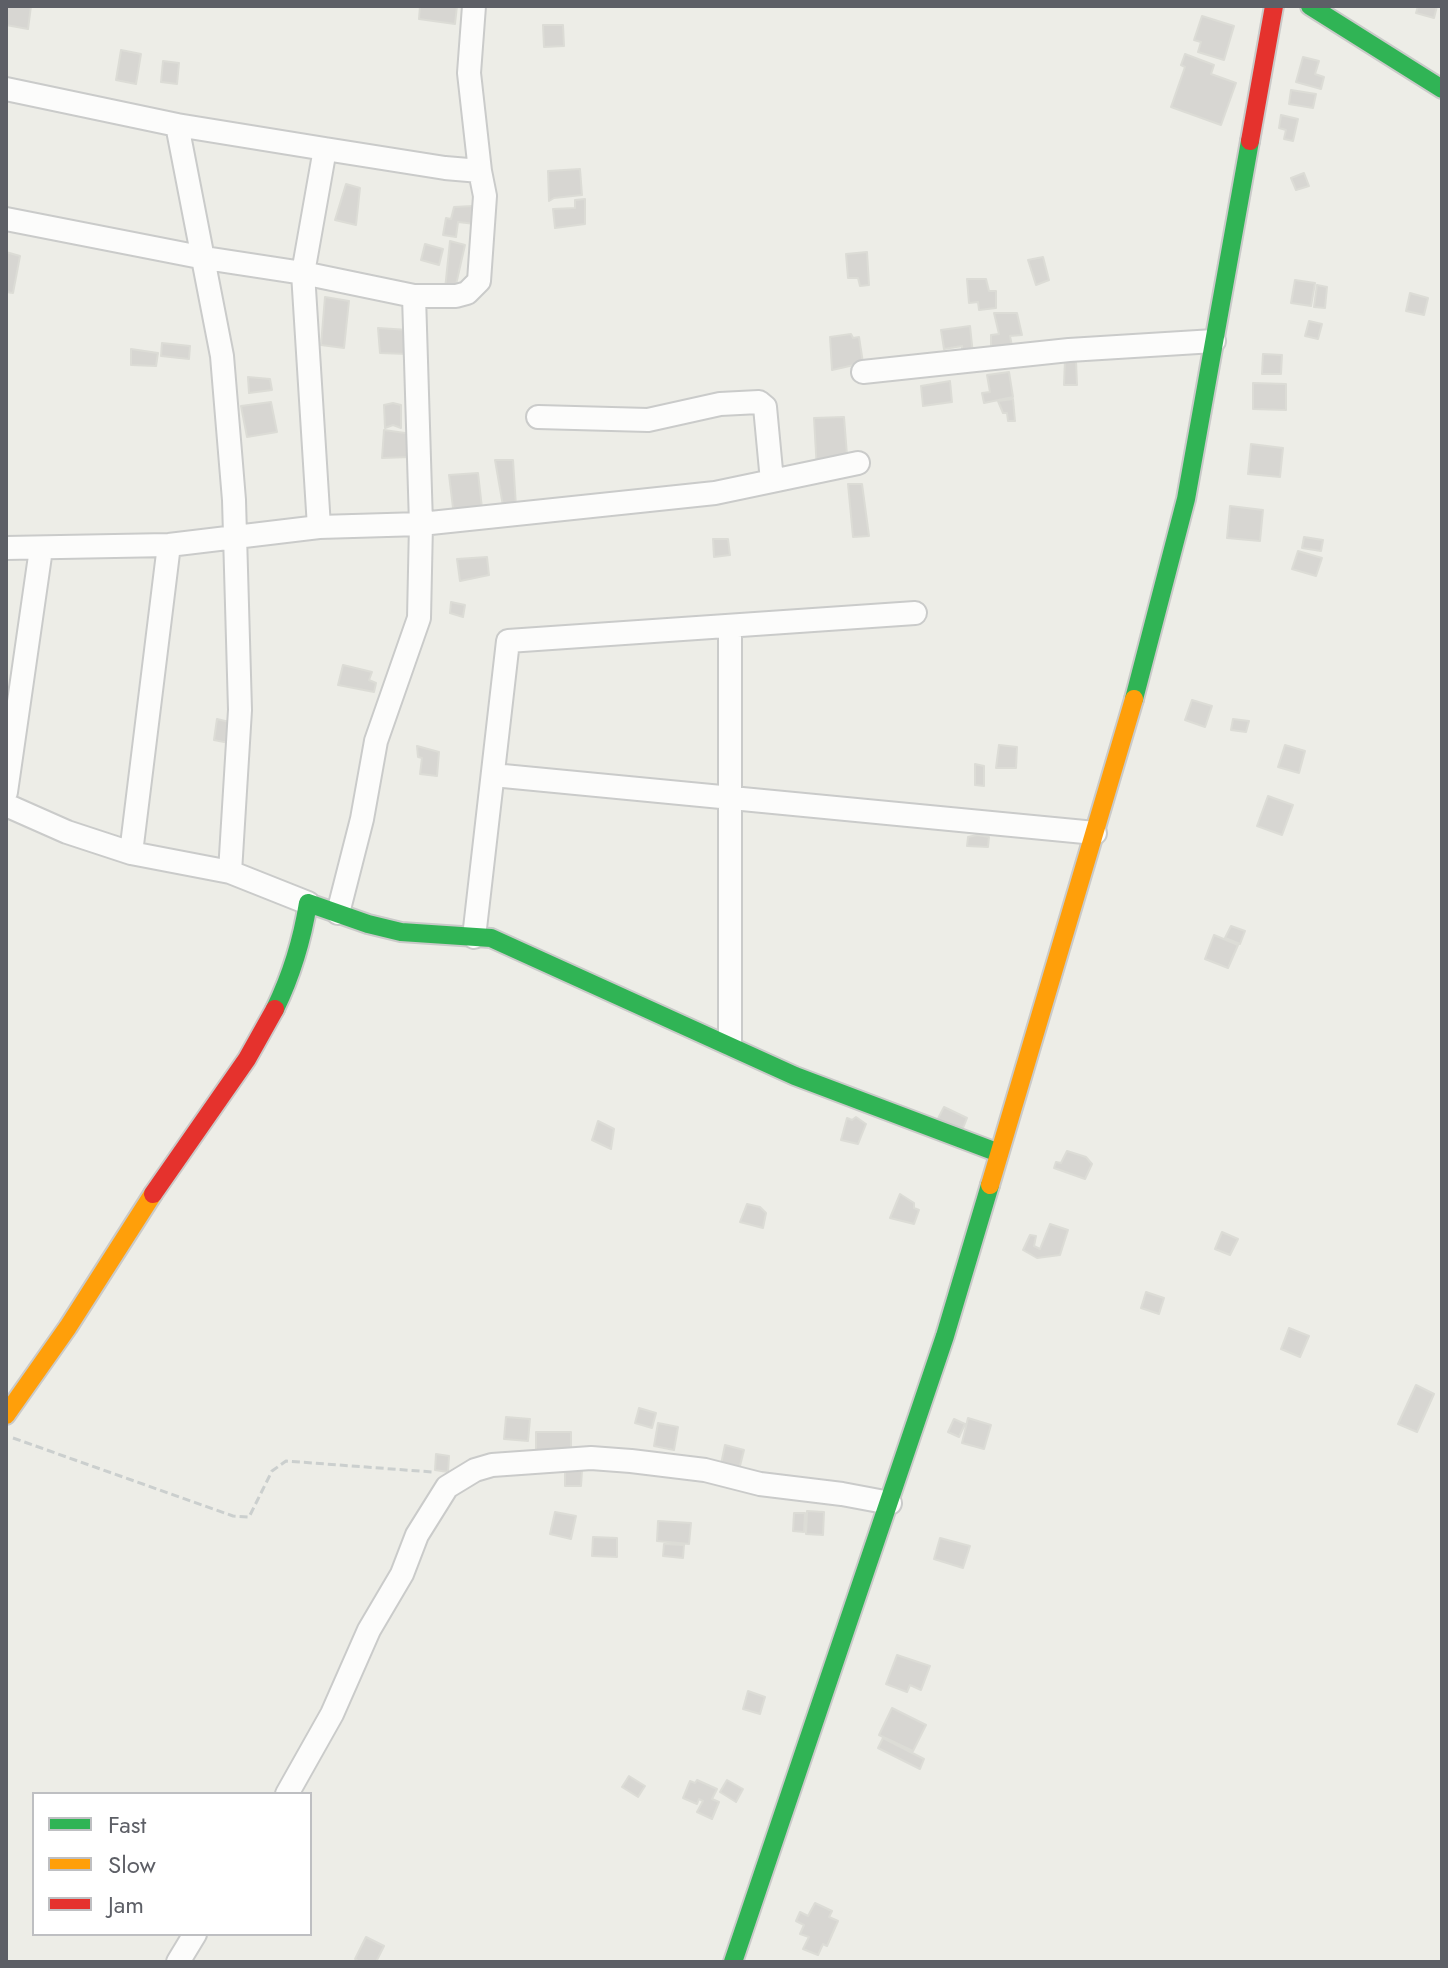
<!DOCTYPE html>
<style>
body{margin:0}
#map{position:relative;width:1448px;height:1968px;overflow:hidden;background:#edede7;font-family:Jost,sans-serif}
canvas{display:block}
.frame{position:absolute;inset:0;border:8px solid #5d5f66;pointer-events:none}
.legend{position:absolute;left:32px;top:1792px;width:280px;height:144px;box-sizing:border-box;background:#fff;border:2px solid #bebfc2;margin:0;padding:10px 14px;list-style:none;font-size:24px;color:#5d5f66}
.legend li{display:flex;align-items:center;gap:16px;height:40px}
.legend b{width:40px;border:2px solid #bebfc2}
</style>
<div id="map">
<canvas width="1448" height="1968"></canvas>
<div class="frame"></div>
<ul class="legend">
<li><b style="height:10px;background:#30b455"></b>Fast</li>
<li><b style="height:10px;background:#ff9f0a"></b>Slow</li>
<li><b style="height:10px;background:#e5322d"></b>Jam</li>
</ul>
</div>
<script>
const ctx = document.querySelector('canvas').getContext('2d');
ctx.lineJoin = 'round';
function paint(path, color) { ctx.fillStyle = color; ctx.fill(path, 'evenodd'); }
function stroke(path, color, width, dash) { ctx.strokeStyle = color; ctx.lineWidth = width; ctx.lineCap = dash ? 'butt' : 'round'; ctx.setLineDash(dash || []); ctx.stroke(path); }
const building = new Path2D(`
 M6,6H31L28,29L6,25Z
 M420,6H457L455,24L419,19Z
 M1418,6H1437L1434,18L1416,13Z
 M1202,16L1234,26L1224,60L1198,52L1201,42L1194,40Z
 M543,25H563L564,46L544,47Z
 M121,50L141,54L136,84L116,80Z
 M1185,54L1214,65L1211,74L1236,83L1221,125L1171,107L1185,67L1181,65Z
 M1303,57L1319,61L1315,74L1324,77L1321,89L1296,82Z
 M163,61L179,63L177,84L161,82Z
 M1291,90L1316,94L1313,108L1289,104Z
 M1281,115L1298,119L1293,141L1284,139L1286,130L1279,128Z
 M580,169L582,195L554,198L549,201L548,171Z
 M1304,173L1309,186L1296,190L1291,178Z
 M346,184L360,188L356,225L335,220Z
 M585,199V224L555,228L553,209L575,208V200Z
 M473,206L475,224L458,222L456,237L443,235L446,218L451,219L454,207Z
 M450,241L465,245L455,289H445Z
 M425,244L443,249L439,265L421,260Z
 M6,252L20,256L13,293L6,292Z
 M867,252L869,285L860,286L858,278H848L846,254Z
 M1043,257L1049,280L1036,285L1028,260Z
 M967,279H986L989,291H996V308L979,310L978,302L969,303Z
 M1295,280L1315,283L1311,306L1291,303Z
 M1317,285L1327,287L1325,308L1314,307Z
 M1410,293L1428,298L1424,315L1406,311Z
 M325,297L349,301L344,348L321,345Z
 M994,313H1017L1022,335L1010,336L1012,346H991V335L999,334Z
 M1309,321L1322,324L1318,339L1305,336Z
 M970,326L973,354L962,355V346L944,349L941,330Z
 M378,328L409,330L408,354L380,353Z
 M851,334L853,338L859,337L863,363L832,370L830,337Z
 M162,343L190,346L189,359L161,356Z
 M131,349L158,353L156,366L131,365Z
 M1263,354L1282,355L1281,374H1262Z
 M1065,359L1076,360L1077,385H1064Z
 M1009,372L1013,397L984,403L982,393L990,392L987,375Z
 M248,377L270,379L272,390L249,393Z
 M950,381L952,402L923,406L921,386Z
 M1253,383L1286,384V410L1253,409Z
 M1013,399L1015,421H1008L1007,413H1003L998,401Z
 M271,402L277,432L247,437L241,406Z
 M393,403L401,405V428L393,425L385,428L384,405Z
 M844,417L848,468L817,471L814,418Z
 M384,430L412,434L410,457L382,458Z
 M1251,444L1283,448L1280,477L1248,474Z
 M495,460H513L516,506H503Z
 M478,473L482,508H453L449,475Z
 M848,484H862L869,536L853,537Z
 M1230,506L1263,510L1260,541L1227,538Z
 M1304,537L1323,540L1321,551L1302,548Z
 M713,539H728L730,555L714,557Z
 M1298,551L1322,558L1316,576L1292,569Z
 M487,557L489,575L460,581L457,559Z
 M451,602L465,605L463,617L450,613Z
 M343,665L372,672L369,680L376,683L374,692L338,685Z
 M1192,700L1212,706L1205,727L1185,720Z
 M217,719L229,722V743L214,740Z
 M1233,719L1249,721L1246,732L1231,730Z
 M999,745L1017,747L1016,768H996Z
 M1285,745L1305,751L1299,773L1278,767Z
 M417,746L439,752L437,776L420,774L422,758L418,757Z
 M975,764L984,766V786L975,785Z
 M1268,796L1293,805L1282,835L1257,826Z
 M977,835L989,837L988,847L967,846L968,837Z
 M1231,926L1245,931L1240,944L1225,938Z
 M1214,935L1238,945L1228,968L1205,959Z
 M944,1107L967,1118L961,1133L933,1128Z
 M856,1117L866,1124L858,1144L841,1140L847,1118L852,1120Z
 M598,1121L614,1129L611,1149L592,1140Z
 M1067,1151L1086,1157L1092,1164L1085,1179L1054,1168L1056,1162L1061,1163Z
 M900,1194L914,1203V1208L919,1210L914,1224L890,1218Z
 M747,1204L760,1207L766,1213L763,1228L740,1222Z
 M1050,1224L1068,1230L1060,1255L1037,1258L1023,1250L1030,1235L1036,1236L1034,1246L1040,1249Z
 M1222,1232L1238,1239L1230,1255L1215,1249Z
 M1146,1292L1164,1298L1159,1314L1141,1308Z
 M1289,1328L1309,1336L1300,1357L1281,1349Z
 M1416,1385L1434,1394L1417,1432L1398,1424Z
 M639,1408L656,1413L652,1428L635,1423Z
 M506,1417L530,1419L528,1441L504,1439Z
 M968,1418L991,1425L984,1449L962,1443Z
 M954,1419L965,1424L959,1437L948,1432Z
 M658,1423L678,1427L674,1450L654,1446Z
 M536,1432H571V1456H536Z
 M725,1445L744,1450L738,1474L720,1469Z
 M436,1454L449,1456L448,1472L435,1470Z
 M565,1471H582L581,1486H565Z
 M807,1511L824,1512L823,1535L806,1534Z
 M555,1512L576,1516L571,1539L550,1534Z
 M794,1513H805L804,1532L793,1531Z
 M658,1521L691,1523L689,1544L657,1541Z
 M593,1537L617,1538V1557L592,1556Z
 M940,1538L970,1546L963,1568L934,1559Z
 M664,1544L684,1545L683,1558L663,1556Z
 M897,1655L930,1666L921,1690L910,1685L907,1692L886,1684Z
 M748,1691L765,1697L760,1714L743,1709Z
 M892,1708L926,1725L913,1751L879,1735Z
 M883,1738L924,1759L920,1769L878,1748Z
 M629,1776L645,1786L638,1797L622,1787Z
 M697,1780L717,1789L712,1799L719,1802L712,1819L697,1812L703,1801L699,1799L697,1804L683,1798L690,1781L695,1783Z
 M727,1780L743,1789L736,1802L720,1792Z
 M815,1903L832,1911L829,1917L838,1921L827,1946L823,1944L818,1955L803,1949L809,1937L800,1934L804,1925L796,1921L800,1912L808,1916Z
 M366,1937L384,1946L376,1962H360L355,1959Z`);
paint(building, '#d7d6d2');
stroke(building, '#dcdcd6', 2);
const street = new Path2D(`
 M6,89L177,125L222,356L234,500L240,710L230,872
 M177,125L325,149
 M6,219L205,258L303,273L414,296H456L467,293L479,281L485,196L480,171
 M863,372L1069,350L1214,341
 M538,417L648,420L720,404L759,402L765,407L772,481
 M319,527L303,273L325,149L445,168L480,171L469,73L474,6
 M6,548L169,545L319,527L421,524L715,493L858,463
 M493,775L1095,833
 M6,792L41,549
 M6,805L67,832L131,853L230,872L308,903
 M131,853L169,545
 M338,913L362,819L376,741L419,618L421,524L414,296
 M474,937L508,641L915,613
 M730,1044V626
 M287,1794L332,1714L369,1630L402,1574L417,1535L447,1487L475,1470L492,1465L591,1458L631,1461L705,1470L760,1484L842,1494L890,1503
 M178,1962L195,1934`);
const fast = new Path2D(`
 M1310,6L1442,89
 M1134,699L1186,499L1250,141
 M275,1009C292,974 302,941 308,903L368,924L401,932L491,938L795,1076L999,1153
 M733,1962L945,1336L990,1185`);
const slow = new Path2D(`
 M990,1185L1134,699
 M6,1415L68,1327L153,1194`);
const jam = new Path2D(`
 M1250,141L1274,6
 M153,1194L247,1059L275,1009`);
stroke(street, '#cacbca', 26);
stroke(fast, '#cacac9', 22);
stroke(slow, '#cacac9', 22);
stroke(jam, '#cacac9', 22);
stroke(new Path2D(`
 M13,1438L233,1516L249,1517L272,1471L286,1461L432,1472`), '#cbcfce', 3, [8, 4]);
stroke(street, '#fcfcfb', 22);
stroke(fast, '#30b455', 18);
stroke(slow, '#ff9f0a', 18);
stroke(jam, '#e5322d', 18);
</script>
